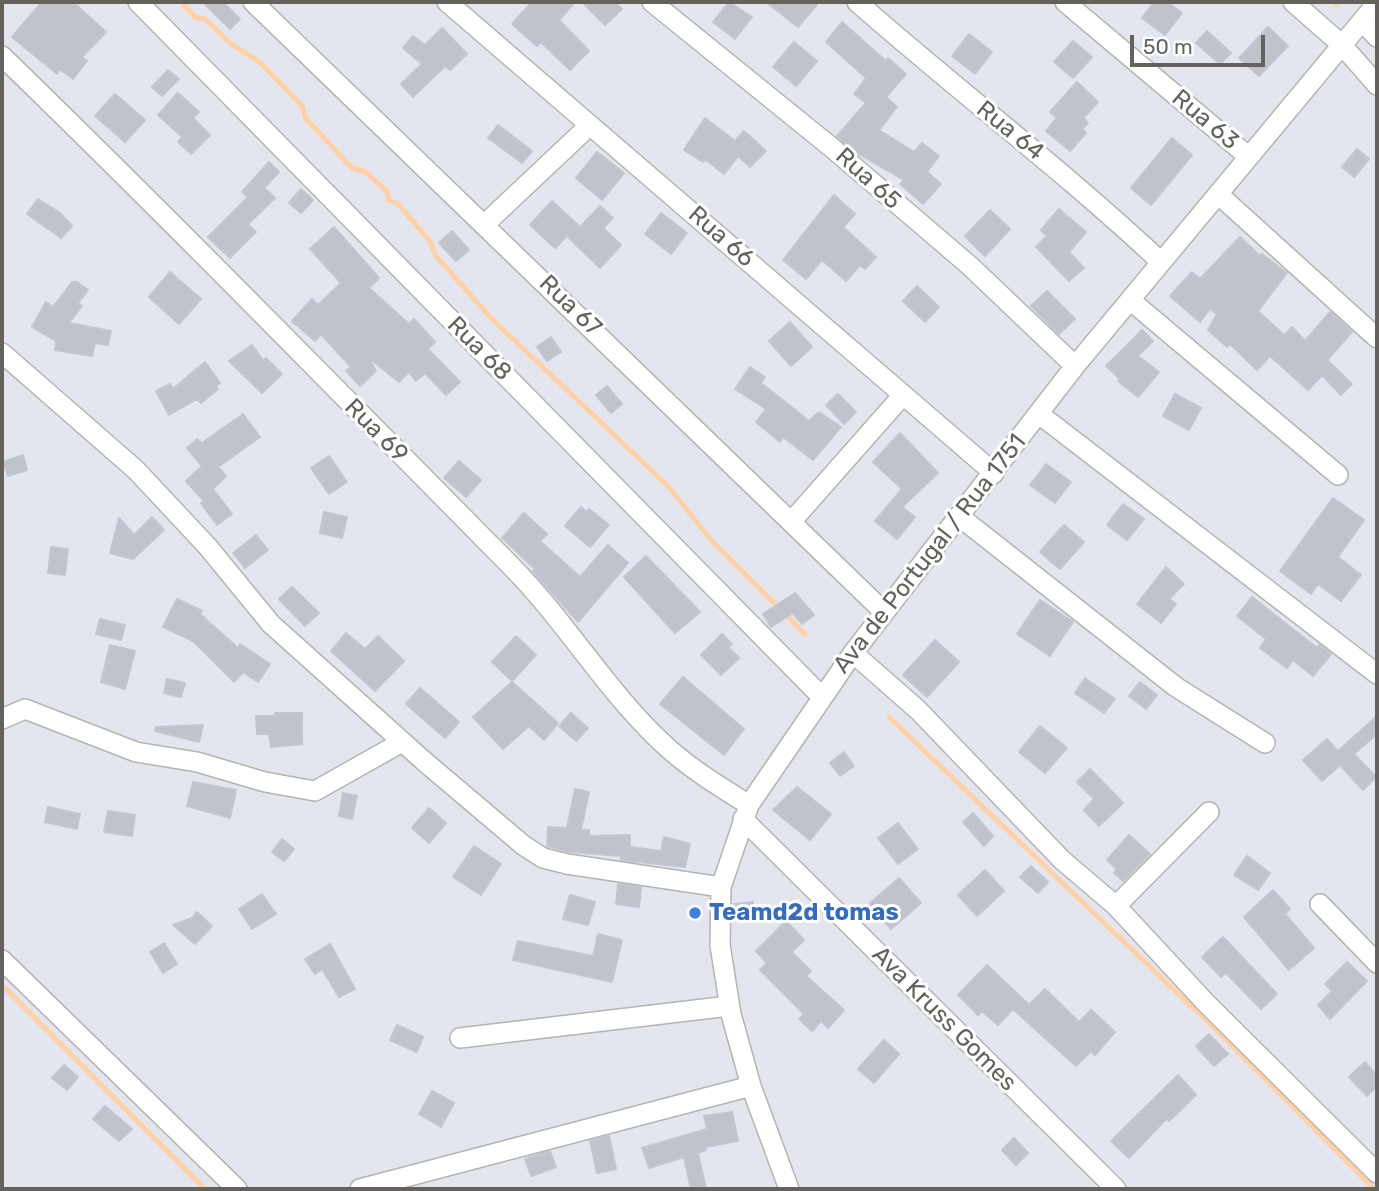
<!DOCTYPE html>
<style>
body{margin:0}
#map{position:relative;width:1379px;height:1191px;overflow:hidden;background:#e4e6ef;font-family:Rubik,sans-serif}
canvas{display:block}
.frame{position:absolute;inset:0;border:4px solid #65615c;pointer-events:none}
.scale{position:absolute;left:1130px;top:35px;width:135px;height:32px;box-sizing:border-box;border:4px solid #65615c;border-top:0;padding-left:9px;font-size:21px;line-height:24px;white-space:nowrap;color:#65615c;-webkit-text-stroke:5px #fff;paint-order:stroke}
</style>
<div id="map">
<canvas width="1379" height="1191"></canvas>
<div class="frame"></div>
<div class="scale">50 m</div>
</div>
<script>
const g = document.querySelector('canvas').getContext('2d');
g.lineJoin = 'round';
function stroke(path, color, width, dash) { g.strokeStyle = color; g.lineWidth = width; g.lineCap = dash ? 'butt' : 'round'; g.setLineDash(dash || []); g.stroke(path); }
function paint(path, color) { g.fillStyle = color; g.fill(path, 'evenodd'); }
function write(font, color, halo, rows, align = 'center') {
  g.font = font + ' Rubik,sans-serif'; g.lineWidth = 6; g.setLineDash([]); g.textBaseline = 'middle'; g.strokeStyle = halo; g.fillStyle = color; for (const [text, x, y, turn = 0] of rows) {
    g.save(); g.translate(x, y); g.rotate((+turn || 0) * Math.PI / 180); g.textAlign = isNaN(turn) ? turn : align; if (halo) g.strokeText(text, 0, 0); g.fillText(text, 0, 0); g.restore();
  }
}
stroke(new Path2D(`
 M181,2L195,17L205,19L231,44L261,63L302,106L306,119L352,168L364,171L388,192V200L398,204L430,241L436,256L491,318L668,486L711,540L805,634
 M1334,2L1337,5
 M889,717L1214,1028L1374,1189
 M2,985L205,1189`), '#ffd1a4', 5);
const building = new Path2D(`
 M42,2H73L106,32L82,57L87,61L73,79L60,69L57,74L12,37Z
 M203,2H223L240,19L230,29Z
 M532,2H575L559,20L589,51L570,70L541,42L537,46L512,24Z
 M582,2H615L622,9L605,25Z
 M729,2L752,17L735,39L713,22Z
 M766,2H819L798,27Z
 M1154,2H1167L1182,13L1165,35L1142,18Z
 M842,22L886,61L888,58L906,74L886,97L897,107L879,130L914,152L922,143L939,156L927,172L941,184L923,204L900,184L904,180L855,152L837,136L866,103L854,94L866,78L826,42Z
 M1268,27L1288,46L1259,76L1239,58Z
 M442,28L467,54L450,70L445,66L413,97L401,84L422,64L403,48L413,36L425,45Z
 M1207,31L1231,53L1220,64L1196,43Z
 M969,34L992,52L975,74L952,56Z
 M1073,41L1092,57L1073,78L1054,62Z
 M794,42L817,61L796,86L773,67Z
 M168,70L179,79L162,96L152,87Z
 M1077,82L1098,102L1083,118L1088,123L1082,129L1086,133L1070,151L1046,131L1057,118L1050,112Z
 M178,93L199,112L193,118L210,135L191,154L178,142L182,137L158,115Z
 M115,94L145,120L125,142L95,116Z
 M705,118L735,141L744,131L766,151L750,167L738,156L724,174L705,159L703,162L684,150Z
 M498,125L532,151L522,163L488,138Z
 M1172,138L1192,155L1151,205L1131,188Z
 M1357,149L1369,159L1354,177L1342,167Z
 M597,152L624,173L602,200L576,178Z
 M269,162L279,172L264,188L275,198L248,224L256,232L230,258L208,237L248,197L242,192Z
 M301,189L313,200L301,213L289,203Z
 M834,195L855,214L843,227L876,257L865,269L860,265L846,281L822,260L806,279L783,260Z
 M38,199L60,213L72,226L61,238L27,214Z
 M552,201L580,227L600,206L613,218L603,228L621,245L600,268L567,236L555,248L530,225Z
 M1059,209L1086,232L1069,252L1084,268L1069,281L1036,247L1047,236L1041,230Z
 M990,210L1010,229L985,256L965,236Z
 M661,213L687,233L671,254L645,234Z
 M334,227L379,278L369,288L409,324L414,319L435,342L428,349L460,382L446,395L425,373L416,381L409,372L399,382L369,358L376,371L360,386L346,371L351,367L321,334L315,341L292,321L312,299L318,305L341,283L310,249Z
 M452,231L469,250L456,261L439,243Z
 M1240,237L1260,256L1262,254L1287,273L1258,311L1284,335L1292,327L1305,341L1330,312L1352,332L1327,360L1352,384L1341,395L1322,375L1308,390L1270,356L1257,370L1230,344L1227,347L1208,330L1217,314L1210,309L1200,322L1170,296L1192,272L1200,279Z
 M170,272L201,299L179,324L149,297Z
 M72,282H77L88,290L78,303L82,306L69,323L111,331L108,345L95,343L92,356L55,350L56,341L32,327L46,302L53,307Z
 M917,286L939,307L925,322L903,301Z
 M1047,291L1075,319L1059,334L1031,306Z
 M790,322L812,347L791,366L769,341Z
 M1142,330L1153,341L1138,356L1159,372L1138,397L1118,381L1120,379L1106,366Z
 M551,337L561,352L547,361L537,347Z
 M252,345L263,360L266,358L282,374L262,393L229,361Z
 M205,362L220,383L216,386L218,389L201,403L197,399L169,415L156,391L170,384L173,389Z
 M750,367L765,377L761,383L809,421L819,412L841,427L813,460L783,437L780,442L756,422L766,409L735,389Z
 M607,386L622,404L611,413L596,395Z
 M838,394L856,412L844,424L826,405Z
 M1175,394L1201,408L1189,430L1163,416Z
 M243,414L260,437L218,467L226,476L213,489L232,514L217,525L201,503L204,501L186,481L202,466L187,448L197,439L202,443Z
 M900,433L938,473L902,507L915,517L897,539L875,521L902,489L873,462Z
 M23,455L27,470L8,476L3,462Z
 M329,456L347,482L329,494L311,468Z
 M459,461L481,480L466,497L444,478Z
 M1046,464L1071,482L1055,503L1030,485Z
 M1333,498L1364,520L1338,557L1361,575L1341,601L1318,584L1311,594L1280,571Z
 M1123,504L1144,519L1127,540L1107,525Z
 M581,507L586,512L589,509L609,525L590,547L565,526Z
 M324,512L347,517L342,538L320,533Z
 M524,513L547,534L540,541L580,577L608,545L628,563L578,622L533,571L535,569L502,538Z
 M152,517L164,530L133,559L110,553L119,518L134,535Z
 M1064,525L1084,542L1060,569L1040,552Z
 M256,535L268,550L245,568L233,553Z
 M51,547L68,549L65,575L48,573Z
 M646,556L700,612L675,633L624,577Z
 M1166,567L1184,584L1169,599L1176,604L1161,623L1137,604Z
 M292,587L319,613L305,626L279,599Z
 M795,593L814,615L802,624L793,613L771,627L763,614Z
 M1252,597L1317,648L1319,645L1331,654L1313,676L1293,660L1287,668L1260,648L1266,639L1237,616Z
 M177,599L202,611L200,614L238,648L240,644L270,664L258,682L243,672L234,682L193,641L163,627Z
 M1040,600L1073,622L1050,656L1017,634Z
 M100,619L125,625L121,640L96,634Z
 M346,633L365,649L378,636L404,661L375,691L331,651Z
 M722,634L732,644L728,647L739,658L721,675L701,655Z
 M516,636L536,655L512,681L492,662Z
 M935,640L959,662L927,697L903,675Z
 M110,645L135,651L125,689L101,682Z
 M683,677L744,729L724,755L660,704Z
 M1085,678L1115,699L1104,713L1075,693Z
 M167,679L185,683L181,697L164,693Z
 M512,682L558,723L544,740L529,726L503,749L473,717Z
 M1140,682L1157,695L1146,709L1129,696Z
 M420,688L459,722L445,738L406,704Z
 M275,713H302V744L271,747L269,734H257L256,716H275Z
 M571,713L588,728L576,741L559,726Z
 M1377,716V734L1354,754L1376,777L1363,790L1340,765L1322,781L1303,760L1327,739L1338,751Z
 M203,725L199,742L155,731L156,727Z
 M1040,726L1067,748L1045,773L1019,752Z
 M844,752L854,766L840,776L830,763Z
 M1090,769L1123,803L1099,826L1084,810L1094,799L1077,782Z
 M193,782L236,790L230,818L187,806Z
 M797,787L831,814L810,840L773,810Z
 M575,789L589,792L581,830H589V836L630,835V847L661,851L664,837L690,844L685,867L621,860V856L569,852L547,846L548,827L567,828Z
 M343,793L357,796L352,819L339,816Z
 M48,807L80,814L77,829L45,822Z
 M429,808L446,823L429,843L412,828Z
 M108,811L135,815L132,836L104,832Z
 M973,813L993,836L984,846L963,822Z
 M898,823L918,849L898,864L878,838Z
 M1129,835L1150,854L1123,881L1114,873L1117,869L1107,860Z
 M282,839L294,849L284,861L272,852Z
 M474,846L501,864L481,895L453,877Z
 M1247,856L1270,873L1258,890L1234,875Z
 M1031,866L1048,882L1038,893L1020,877Z
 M985,870L1004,891L977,916L958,895Z
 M899,878L921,903L891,929L869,904Z
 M618,884L641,887L639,907L616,904Z
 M1273,890L1290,909L1285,914L1314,948L1289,970L1244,917Z
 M262,894L276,914L252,929L239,909Z
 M570,895L595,902L588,925L563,919Z
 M753,902L755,917L735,919L734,904Z
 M197,912L212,926L195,944L173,925L192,918Z
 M786,921L804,940L792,952L811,971L806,976L844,1010L828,1028L821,1021L812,1031L799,1019L804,1014L760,970L767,963L756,951Z
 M598,934L622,940L612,982L513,960L518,941L593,956Z
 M1223,937L1277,994L1261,1009L1226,973L1221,977L1202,957Z
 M164,943L177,964L163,973L150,952Z
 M330,944L355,989L339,997L322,969L315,974L305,959Z
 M1347,962L1367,981L1330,1019L1318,1005L1332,991L1325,984Z
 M987,965L1029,1005L1045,989L1079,1022L1091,1010L1115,1032L1095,1055L1091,1051L1076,1066L1013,1009L998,1025L982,1011L978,1015L958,995Z
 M397,1025L423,1037L417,1052L390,1040Z
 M1209,1034L1228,1054L1214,1066L1196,1046Z
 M884,1040L899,1054L874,1083L858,1069Z
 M1365,1062L1377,1076V1086L1367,1096L1349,1077Z
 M64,1065L78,1077L67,1090L52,1078Z
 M1178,1075L1196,1095L1169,1121L1167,1118L1129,1158L1111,1141Z
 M432,1091L454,1103L441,1127L419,1114Z
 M105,1106L132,1129L119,1141L93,1119Z
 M732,1112L738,1141L705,1147L706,1150L698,1153L706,1189H691L684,1157L649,1168L642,1148L707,1129L704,1116Z
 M609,1136L616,1169L597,1173L590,1141Z
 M1014,1138L1028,1153L1016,1165L1002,1150Z
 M550,1151L556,1167L531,1176L525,1159Z`);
paint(building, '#c0c3ca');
stroke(building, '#c2c6d4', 2);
const minor = new Path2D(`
 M138,2L821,696
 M253,2L884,612
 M447,2L994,473
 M652,2L831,147L970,266L1075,366
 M857,2C957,90 1064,171 1161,262
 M1065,2L1249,157
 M1293,2L1341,44L1377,85
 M1362,21L1377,37
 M2,56C174,223 341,394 510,565C567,622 609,696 670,750C694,771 722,788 749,805
 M1218,194L1377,338
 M485,224L590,125
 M1130,300L1338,475
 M2,353L136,470L208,547L271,624L425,762L523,845L543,858L567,864L721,887
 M1039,414L1377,674
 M960,517L1176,687L1265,743
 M791,522L903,395
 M853,653L918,710L1062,860L1116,906L1206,1003L1377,1173
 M2,719L25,709L136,752L197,762L265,782L315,791L402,742
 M743,819L1116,1189
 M1320,904L1377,963
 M1116,906L1209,812
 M2,960L237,1189
 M460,1038L729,1006
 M360,1189L751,1086
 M789,1189L751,1086L731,1014L720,945L721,887L749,805L853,653L1075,366L1377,3`);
stroke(minor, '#b7b4af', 22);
stroke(minor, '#fff', 19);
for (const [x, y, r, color] of [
 [695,913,7,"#3f7fe0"]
]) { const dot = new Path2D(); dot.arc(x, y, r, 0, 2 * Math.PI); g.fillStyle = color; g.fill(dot); stroke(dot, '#fff', 2.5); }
write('24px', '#65615c', '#fff', [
 ["Rua 63",1205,120,40],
 ["Rua 64",1010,131,39],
 ["Rua 65",868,179,42],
 ["Rua 66",721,237,41],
 ["Rua 67",570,306,44],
 ["Rua 68",479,349,45],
 ["Rua 69",376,431,45],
 ["Ava de Portugal / Rua 1751",930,554,-52],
 ["Ava Kruss Gomes",944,1019,45]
]);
write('bold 24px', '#366cbe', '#fff', [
 ["Teamd2d tomas",709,913]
], 'left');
</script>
